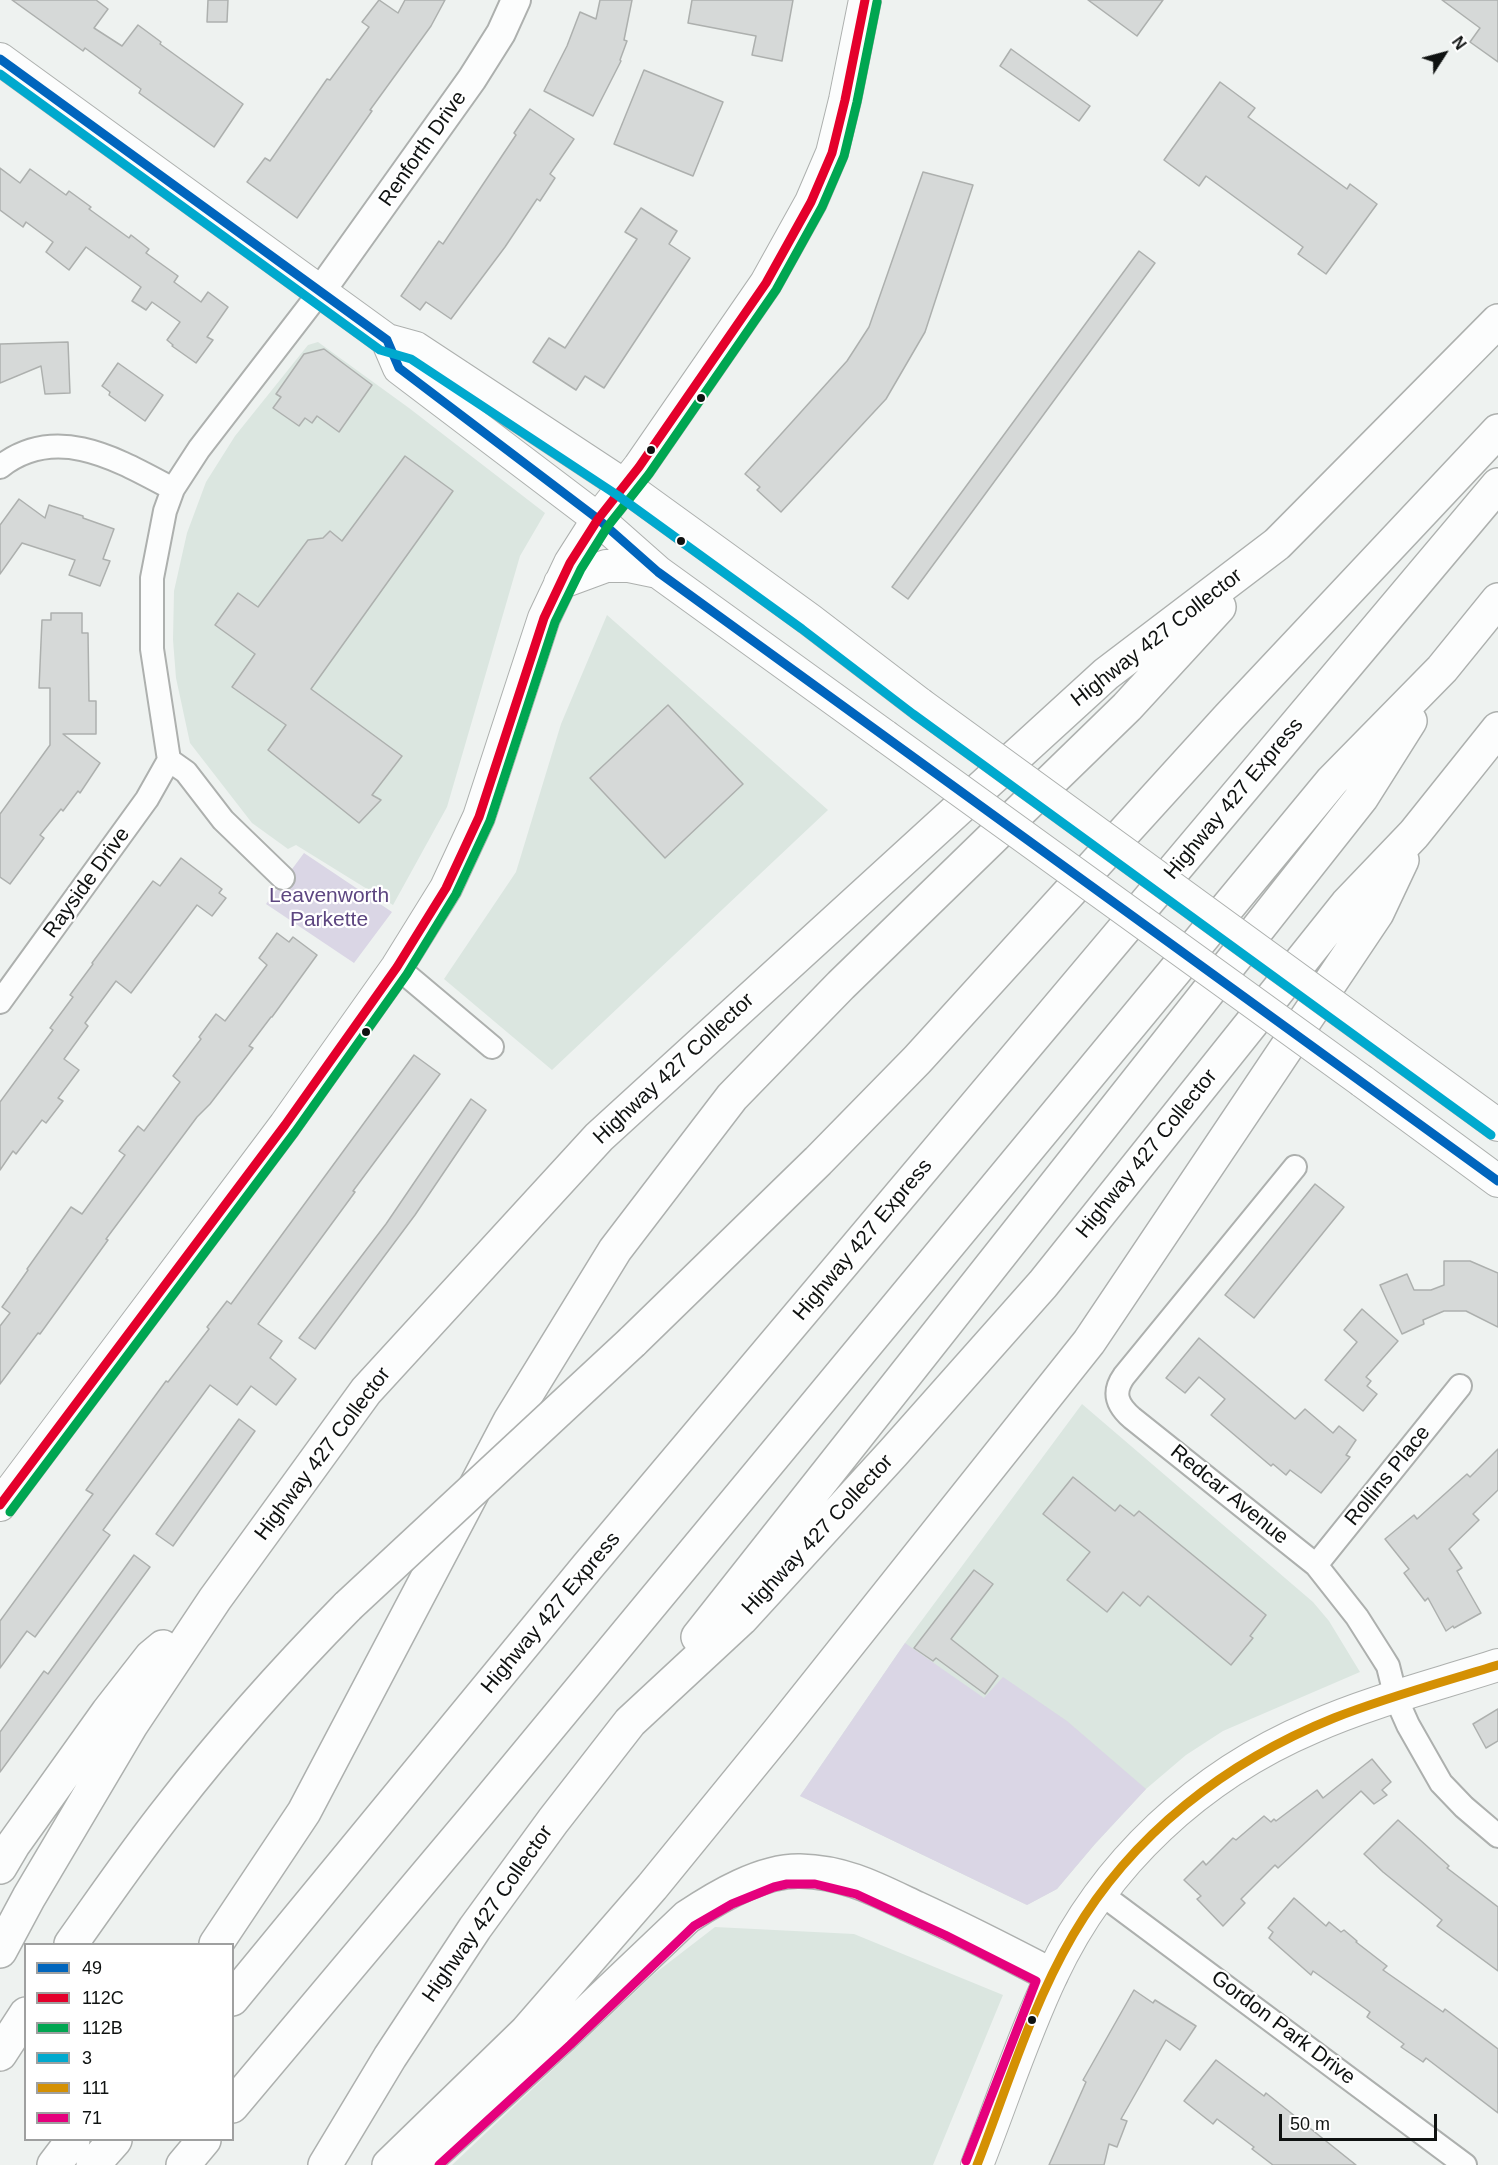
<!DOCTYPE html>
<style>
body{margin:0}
#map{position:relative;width:1498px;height:2165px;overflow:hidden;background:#eef2f0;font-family:Helvetica,sans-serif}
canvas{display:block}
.legend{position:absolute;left:24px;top:1943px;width:210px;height:198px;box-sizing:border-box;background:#fff;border:2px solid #9fa0a0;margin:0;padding:8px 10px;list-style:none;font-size:18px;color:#0f1211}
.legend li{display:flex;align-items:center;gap:12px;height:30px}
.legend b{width:30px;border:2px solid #9fa0a0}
.north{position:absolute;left:1414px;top:24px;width:60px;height:60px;-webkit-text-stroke:4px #fff;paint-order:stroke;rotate:54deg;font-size:16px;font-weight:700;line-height:24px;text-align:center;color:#0f1211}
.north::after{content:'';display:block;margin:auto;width:21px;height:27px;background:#0f1211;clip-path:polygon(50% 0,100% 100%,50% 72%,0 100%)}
.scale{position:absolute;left:1279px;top:2114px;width:158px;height:27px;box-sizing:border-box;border:3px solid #0f1211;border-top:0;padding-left:8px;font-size:18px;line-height:21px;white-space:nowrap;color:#0f1211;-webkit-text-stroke:4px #fff;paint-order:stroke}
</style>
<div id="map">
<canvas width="1498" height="2165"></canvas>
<ul class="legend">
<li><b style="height:8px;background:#0065bd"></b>49</li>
<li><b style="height:8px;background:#e4002b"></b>112C</li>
<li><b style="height:8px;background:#00a651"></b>112B</li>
<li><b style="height:8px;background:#00a9ce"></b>3</li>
<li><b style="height:8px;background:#d49003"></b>111</li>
<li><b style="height:8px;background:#e5007d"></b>71</li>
</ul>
<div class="north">N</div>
<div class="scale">50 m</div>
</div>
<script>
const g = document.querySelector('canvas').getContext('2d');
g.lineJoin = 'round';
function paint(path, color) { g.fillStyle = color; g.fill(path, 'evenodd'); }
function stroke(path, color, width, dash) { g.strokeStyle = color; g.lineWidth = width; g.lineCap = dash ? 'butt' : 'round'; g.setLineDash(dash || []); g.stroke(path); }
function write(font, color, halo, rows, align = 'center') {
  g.font = font + ' Helvetica,sans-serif'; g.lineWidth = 4.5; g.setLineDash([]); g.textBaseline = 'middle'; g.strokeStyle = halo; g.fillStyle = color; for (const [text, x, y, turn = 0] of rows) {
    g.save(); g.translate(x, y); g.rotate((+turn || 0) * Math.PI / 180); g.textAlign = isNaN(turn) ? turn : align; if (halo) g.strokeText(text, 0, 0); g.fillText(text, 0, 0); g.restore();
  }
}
paint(new Path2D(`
 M318,342L409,408L545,513L520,556L447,807L393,905L296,845L288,849L252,823L190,743L176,678L173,640L174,591L187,533L206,482L235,436L308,345Z
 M607,615L828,810L552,1070L444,979L516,872L561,724Z
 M1082,1404L1313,1602L1329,1621L1360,1672L1223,1731L1186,1755L1146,1789L1095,1844L1057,1889L1027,1905L800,1796L905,1643Z
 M715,1927L854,1934L1003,1995L933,2165H452L654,1974Z`), '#dbe6e0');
paint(new Path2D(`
 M304,853L392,912L354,963L266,904Z
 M905,1643L984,1698L1003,1677L1067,1721L1146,1789L1095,1844L1057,1889L1027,1905L800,1796Z`), '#dad6e5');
const building = new Path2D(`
 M12,0H96L108,9L94,28L122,46L138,25L161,42L160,44L243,104L214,147L139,93L141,89L85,48L83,51Z
 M208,0H228L227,22H207Z
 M379,0L398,13L405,0H445L431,26L370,110L372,111L297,218L247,182L265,158L270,161L327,79L330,80L369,27L362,22Z
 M600,0H632L624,40L627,41L620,60L621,61L593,116L544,91L567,46L580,12L596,19Z
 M692,0H793L782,61L752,55L756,36L688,23Z
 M1088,0H1163L1137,36Z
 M1442,0H1498V62L1470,42L1480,28Z
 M1011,49L1090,106L1079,121L1000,66Z
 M644,70L723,102L693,176L614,144Z
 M1220,82L1255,108L1248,117L1347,189L1350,184L1377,204L1326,274L1298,254L1303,247L1206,176L1199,186L1164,160Z
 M530,109L574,139L550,174L555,178L540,201L537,199L505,247L451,319L426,302L420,310L401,296L439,241L443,244L516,135L514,133Z
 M0,168L20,183L30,169L66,195L69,191L91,207L89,209L129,238L131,235L149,249L146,253L178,276L174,282L201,302L208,292L228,307L207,337L213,340L196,363L172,346L173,345L167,340L180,322L152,302L146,310L132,301L141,287L86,247L69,270L46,252L53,242L26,222L23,227L0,210Z
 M923,172L973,185L925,332L886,399L781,512L757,490L760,487L745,474L847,361L869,327Z
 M641,208L677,231L669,244L690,258L604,388L585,376L576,390L533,362L549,338L565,348L637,239L625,232Z
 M1139,251L1155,263L908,599L892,587Z
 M68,342L70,393L45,394L41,366L0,383V344Z
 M324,349L372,385L339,432L317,416L312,423L305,418L299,426L273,408L281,397L276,394L304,354Z
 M118,363L163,395L145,421L109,395L110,392L102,386Z
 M405,456L453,491L311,689L402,756L372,795L381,800L359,823L268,750L286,725L232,687L255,654L215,625L238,593L258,607L308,540L323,538L330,531L342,541Z
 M19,499L45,518L49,505L83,516V518L114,529L103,559L110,561L100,586L69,575L75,560L22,543L0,574V525Z
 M51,613H82V633H88L89,701H96V734H63L100,763L80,793L78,791L63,811L61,809L40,835L44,838L10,884L0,877V814L50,745V688H39L42,620H51Z
 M668,705L743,784L665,858L590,778Z
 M181,858L222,889L219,893L226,898L212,916L197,905L131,993L116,981L85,1023L88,1026L64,1059L79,1070L58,1098L63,1101L46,1123L42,1120L16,1154L13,1151L0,1170V1102L53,1030L50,1028L73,997L70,995L93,964L92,963L153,881L160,886Z
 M277,933L289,942L293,937L317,955L272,1017H271L249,1046L253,1048L210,1104L197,1117L106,1239L108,1240L40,1334L38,1333L0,1384V1326L10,1313L2,1307L28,1270L27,1269L71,1207L82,1214L125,1155L119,1151L138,1126L144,1131L180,1082L173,1076L201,1039L199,1037L216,1014L225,1021L267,965L259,958Z
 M414,1055L440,1074L353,1191L355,1192L258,1324L282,1341L270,1358L296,1379L276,1405L251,1386L237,1405L210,1385L103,1530L110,1535L35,1637L27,1631L0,1668V1621L93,1494L86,1490L166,1381L168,1382L209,1329L207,1327L227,1301L231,1304Z
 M471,1099L486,1110L415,1215L315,1349L299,1338L386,1224Z
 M1315,1184L1344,1207L1254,1318L1225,1295Z
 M1444,1261H1470L1498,1273V1327L1466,1311H1444L1423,1320L1424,1324L1402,1334L1380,1285L1407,1274L1414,1290H1431L1444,1285Z
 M1362,1309L1398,1341L1366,1377L1371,1381L1367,1386L1377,1394L1363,1411L1325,1380L1357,1342L1344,1330Z
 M1199,1338L1295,1419L1305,1409L1333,1433L1339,1426L1356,1440L1346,1455L1350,1457L1321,1493L1290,1470L1286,1475L1273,1464L1271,1466L1211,1415L1225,1399L1199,1377L1185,1393L1166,1378Z
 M239,1419L255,1431L173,1546L156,1534Z
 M1498,1449V1490L1473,1514L1479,1520L1449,1549L1462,1568L1457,1571L1481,1613L1454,1628L1453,1626L1446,1631L1428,1598L1425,1601L1404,1573L1409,1569L1385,1539L1414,1515L1417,1519L1467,1474L1470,1477Z
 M1073,1477L1115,1511L1120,1505L1134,1516L1139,1511L1266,1615L1250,1636L1253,1638L1231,1665L1148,1596L1140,1606L1123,1592L1107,1612L1067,1580L1090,1552L1043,1514Z
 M134,1555L150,1567L0,1772V1732L44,1671L48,1674Z
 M974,1570L993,1584L951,1639L998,1676L985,1694L936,1658L933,1661L914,1648Z
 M1498,1709V1741L1486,1748L1473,1724Z
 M1372,1759L1391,1782L1382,1790L1387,1795L1374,1804L1361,1791L1278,1868L1275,1865L1241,1899L1245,1903L1223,1926L1197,1899L1201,1896L1184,1880L1203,1861L1206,1865L1233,1838L1236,1840L1264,1816L1271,1822L1274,1819L1276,1821L1317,1790L1323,1798Z
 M1398,1820L1449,1866L1447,1868L1498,1907V1971L1437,1926L1442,1920L1383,1872L1364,1854Z
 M1294,1898L1326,1926L1329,1922L1341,1932L1344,1930L1357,1941L1356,1942L1387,1966L1383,1970L1443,2012L1445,2009L1498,2049V2113L1426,2058L1423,2062L1401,2047L1404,2044L1367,2017L1370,2012L1313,1971L1311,1975L1269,1938L1273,1932L1268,1928Z
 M1134,1990L1153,2003L1155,2000L1196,2026L1180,2050L1166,2040L1121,2119L1127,2121L1117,2147L1109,2144L1104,2165H1049L1086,2082L1083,2080Z
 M1216,2060L1264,2096L1266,2093L1356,2165H1273L1252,2149L1254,2147L1217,2119L1213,2124L1184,2101Z`);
paint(building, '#d6d9d8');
stroke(building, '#adb0ae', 1.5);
const minor = new Path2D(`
 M0,467C57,422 120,461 173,489
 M283,878L223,820L186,772L169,760L152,649V578L165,511L173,489L199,449L320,292
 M397,967L492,1047
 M0,1002L147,799L169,760
 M1295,1167L1124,1376C1112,1393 1117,1405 1132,1418L1316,1565L1357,1617L1383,1658L1388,1666L1396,1698L1408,1725L1441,1783L1464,1807L1498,1836
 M1316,1565L1460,1386
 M1100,1893L1465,2165`);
const tertiary = new Path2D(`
 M320,292L472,79L501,33L516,0`);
const secondary = new Path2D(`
 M0,59L387,340L416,348L624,485L809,619L920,704
 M387,340L399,368L598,519L658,572L885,736
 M560,583L606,566H629L658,572
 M1388,1045L1498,1125
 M1362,1081L1498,1181
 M0,1505L285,1125L397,967L446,888L479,817L544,618L570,563L598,519L639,467L766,283L811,202L832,153L845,100L865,0
 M977,2165C1002,2102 1023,2036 1052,1975C1104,1863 1200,1775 1313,1727C1372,1701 1436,1685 1498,1665`);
const motorway = new Path2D(`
 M632,1342L818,1161L917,1060L1229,717L1498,431
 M698,1637L1362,797L1410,721
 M0,1867L13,1845L108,1712L151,1657L163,1647
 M71,1944C103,1899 135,1852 170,1808C225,1737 285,1670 348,1606
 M216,1944L304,1812L510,1421L615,1250L732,1097L841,985L1127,707L1219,607
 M0,1951L29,1897L131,1725L215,1599L366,1391L599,1137L1106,674L1277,544L1498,321
 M232,1999L588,1566L1498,485
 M0,2054L26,2014
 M232,2106L475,1817L1332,781L1442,669L1498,600
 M54,2165L73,2140
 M93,2165L115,2140
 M183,2165L204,2140
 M325,2165L390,2057L475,1928L553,1821L630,1722L741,1619L893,1453L1043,1284L1347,904L1414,834L1498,729
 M389,2165L526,2032L652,1887L780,1730L1089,1342L1377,913L1402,860
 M421,2165L562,2036L687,1917C717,1897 762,1870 800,1871C845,1872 876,1889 916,1908C962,1929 1007,1952 1051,1975`);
stroke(minor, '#adb0ae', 26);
stroke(tertiary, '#adb0ae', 32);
stroke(secondary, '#adb0ae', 34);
stroke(motorway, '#adb0ae', 36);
stroke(minor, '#fcfdfd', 22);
stroke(tertiary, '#fcfdfd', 28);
stroke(secondary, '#fcfdfd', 32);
stroke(motorway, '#fcfdfd', 33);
const secondaryBridge = new Path2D(`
 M920,704L1388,1045
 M885,736L1362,1081`);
const motorwayBridge = new Path2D(`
 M348,1606L632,1342`);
stroke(secondaryBridge, '#adb0ae', 34, []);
stroke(motorwayBridge, '#adb0ae', 36, []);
stroke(secondaryBridge, '#fcfdfd', 32);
stroke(motorwayBridge, '#fcfdfd', 33);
stroke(new Path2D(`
 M0,59L387,340L399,368L598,519L658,572L1498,1181`), '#0065bd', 9);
stroke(new Path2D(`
 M0,1505L285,1125L397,967L446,888L479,817L544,618L570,563L598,519L639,467L766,283L811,202L832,153L845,100L865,0`), '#e4002b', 9);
stroke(new Path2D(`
 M10,1512L295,1132L407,974L456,894L490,821L555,622L581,569L608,526L649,474L776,290L822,207L844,156L857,102L877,2`), '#00a651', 9);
stroke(new Path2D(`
 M0,74L380,350L411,359L617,495L802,629L913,714L1491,1135`), '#00a9ce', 9);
stroke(new Path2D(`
 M977,2165C1007,2088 1031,2007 1073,1935C1132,1834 1227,1761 1334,1718C1387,1697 1443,1682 1498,1665`), '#d49003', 9);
stroke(new Path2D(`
 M439,2165L570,2045L694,1926L732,1904L774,1887L787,1884H815L856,1894L945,1935L1036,1981L966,2161`), '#e5007d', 9);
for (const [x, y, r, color] of [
 [701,398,5,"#0f1211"],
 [651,450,5,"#0f1211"],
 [681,541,5,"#0f1211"],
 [366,1032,5,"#0f1211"],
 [1032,2020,5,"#0f1211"]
]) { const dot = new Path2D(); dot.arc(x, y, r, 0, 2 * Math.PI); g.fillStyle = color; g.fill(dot); stroke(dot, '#fff', 2); }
write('21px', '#0f1211', '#fff', [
 ["Renforth Drive",423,149,-55],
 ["Highway 427 Collector",1157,638,-38],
 ["Highway 427 Express",1234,799,-50],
 ["Rayside Drive",87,883,-54],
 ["Highway 427 Collector",674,1069,-43],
 ["Highway 427 Collector",1147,1154,-51],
 ["Highway 427 Express",863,1240,-50],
 ["Highway 427 Collector",323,1454,-53],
 ["Rollins Place",1388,1476,-51],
 ["Redcar Avenue",1229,1495,39],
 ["Highway 427 Collector",818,1535,-47],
 ["Highway 427 Express",551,1613,-50],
 ["Highway 427 Collector",488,1914,-55],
 ["Gordon Park Drive",1283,2028,37]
]);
write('21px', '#5d4680', '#fff', [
 ["Leavenworth",329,896],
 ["Parkette",329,920]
]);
</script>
